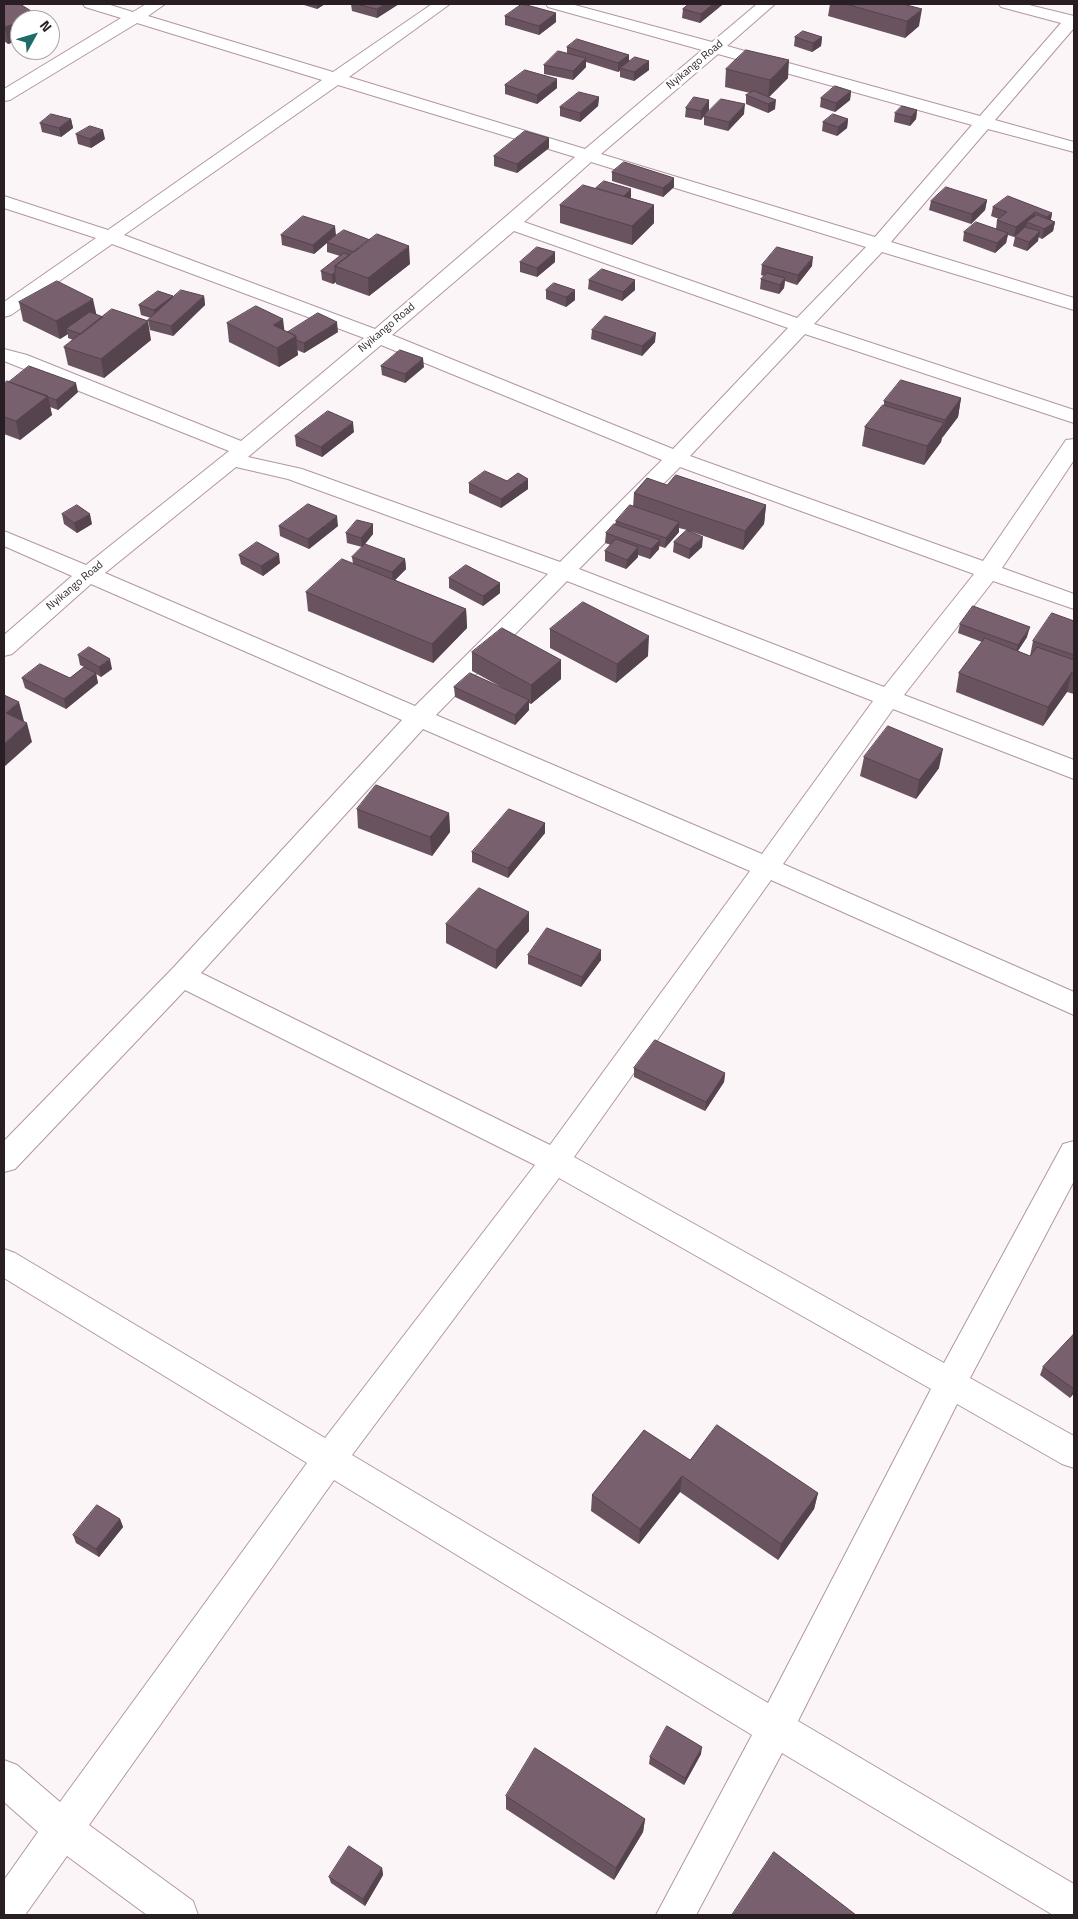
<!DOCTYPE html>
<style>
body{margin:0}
#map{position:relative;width:1078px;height:1919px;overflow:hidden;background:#fbf5f8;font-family:"Titillium Web",sans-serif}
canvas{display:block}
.frame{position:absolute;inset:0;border:5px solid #291e24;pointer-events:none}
.north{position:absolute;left:10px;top:10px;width:50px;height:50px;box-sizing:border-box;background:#fff;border:1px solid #a9a5a7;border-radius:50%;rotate:51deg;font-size:14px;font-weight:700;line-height:20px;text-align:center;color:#291e24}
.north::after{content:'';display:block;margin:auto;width:18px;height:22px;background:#206b67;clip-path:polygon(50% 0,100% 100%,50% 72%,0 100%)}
</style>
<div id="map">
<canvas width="1078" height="1919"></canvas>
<div class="frame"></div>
<div class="north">N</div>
</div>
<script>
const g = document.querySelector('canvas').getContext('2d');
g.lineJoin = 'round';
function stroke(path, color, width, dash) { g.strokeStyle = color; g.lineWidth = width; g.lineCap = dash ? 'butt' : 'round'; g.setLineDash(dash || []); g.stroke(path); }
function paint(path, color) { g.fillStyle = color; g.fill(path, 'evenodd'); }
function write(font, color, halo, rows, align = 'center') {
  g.font = font + ' "Titillium Web",sans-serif'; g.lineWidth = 5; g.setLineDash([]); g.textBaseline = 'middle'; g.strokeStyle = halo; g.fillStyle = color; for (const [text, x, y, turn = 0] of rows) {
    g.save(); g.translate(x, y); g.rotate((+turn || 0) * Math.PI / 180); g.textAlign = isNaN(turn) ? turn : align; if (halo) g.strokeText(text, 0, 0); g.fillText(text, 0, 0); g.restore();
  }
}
const street = new Path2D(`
 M83,4H107L133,12L146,4H165L148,16L333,72L432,4H450L349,77L585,149L702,50L548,7L546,4H571L712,42L757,4H775L727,46L980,116L1061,23L1001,7L999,4H1025L1074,16V28L995,120L1074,142V152L988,129L891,242L1074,298V310L882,252L814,324L1074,410V423L805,334L690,456L983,561L1066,440L1074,439V460L1002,568L1074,594V609L993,581L904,695L1074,760V779L893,709L783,864L1074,992V1015L771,880L574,1157L944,1363L1063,1144L1074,1141V1181L970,1378L1074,1436V1468L1062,1464L957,1404L798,1721L1074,1884V1915H1053L782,1753L696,1915H656L752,1735L334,1480L89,1825L193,1901L198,1915H147L67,1856L25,1915H4V1880L38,1832L4,1802V1760L17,1765L60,1802L307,1463L4,1278V1249L15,1253L325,1438L535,1165L185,990L15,1169L4,1172V1141L172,969L402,720L91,584L12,654L4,656V635L72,576L4,546V531L86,565L229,451L4,361V349L27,355L241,441L364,338L112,244L11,315L4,317V302L96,238L4,208V196L108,230L322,80L137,23L10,100L4,101V89L121,18L85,7ZM718,54L972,125L875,237L601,154ZM338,85L575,157L375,329L124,235ZM591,162L866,247L797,318L524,222ZM514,231L788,328L673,449L392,335ZM381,345L662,460L560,562L302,469L248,457ZM236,467L288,479L548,574L415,706L105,573ZM680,467L974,574L884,687L579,569ZM567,581L873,701L762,854L436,715ZM423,729L750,871L550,1145L201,973ZM559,1178L931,1389L768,1703L352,1455Z`);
stroke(street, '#b196a4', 2);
paint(street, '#fff');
paint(new Path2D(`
 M4,4L39,16L40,20H20V40L8,44L4,41Z
 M304,4H325L317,9L304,5Z
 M351,4H399L377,18L352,11Z
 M689,4H722V5L700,23L682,18L683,9Z
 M830,4H903L919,26L905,38L828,16Z
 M556,13V22L539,35L505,25V16Z
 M795,37H822L821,46L812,52L794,46Z
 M567,47L629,55V61H649V70L634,81L620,77V71L618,72L586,62V67L573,80L544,74V65L567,53Z
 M726,69L788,78L769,97L775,109L768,113L746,104V95L750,93L725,87Z
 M505,85L557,88L537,104L505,94Z
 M851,91L850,100L835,112L820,107L821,98Z
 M599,97L598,106L580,122L560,116V107Z
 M709,100V110L701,120L685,117L686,108Z
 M917,110L916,119L910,126L894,122L895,113Z
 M744,114L728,131L704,125V116Z
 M71,119L73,128L61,137L42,132L40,123Z
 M848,119L847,128L837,136L822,131L823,122Z
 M76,134L105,139L91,148L78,144Z
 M549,138V148L517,173L494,166V156Z
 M612,172L674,187L663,197L612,181Z
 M631,198L654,205V223L632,245L560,223V205Z
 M987,200L985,210L971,224L929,210L931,201Z
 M993,207L1052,213L1051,220L1055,222L1053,231L1042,239L1038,237V241L1027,251L1013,246L1015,237L1018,233L1014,237L1008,235L1006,243L995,253L963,241L964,232L996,229L997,220L999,219L991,216Z
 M281,235H336L332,239L410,264L369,296L336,284V282L333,284L322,280L321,271L340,256L327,252V243L314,254L282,245Z
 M520,262H555L537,277L520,272Z
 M762,265L812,266L797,285L785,281L784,288L779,294L760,289L761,279L764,276L761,275Z
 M589,280H635V290L622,301L588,289Z
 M546,290L575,300L566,307L546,299Z
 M173,296V297L204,296L205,305L173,336L150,330L148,320L151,318L141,315L139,305Z
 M19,302L96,314L151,340L104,378L68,365L64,347L73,340L68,338V334L60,339L23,321Z
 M227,323L285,331L288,332H338L304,353L297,350L298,355L279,367L229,342Z
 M592,330L655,342L642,356L591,339Z
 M381,366L424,367L405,383L382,375Z
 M4,384L78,392L58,410L50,407L52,415L20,440L4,434Z
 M961,398L958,417L942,438L941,442L924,465L862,446L865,427L884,405V401Z
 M354,432L322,457L296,446L295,436Z
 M507,481L528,489L501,508L469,493V483Z
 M667,485L766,505L764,524L743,550L690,531L702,547L689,559L673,552L674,542L687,530L679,528V532L665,548L659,546V549L650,559L638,555V557L626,569L605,561V551L611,545L605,543L606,533L615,524L616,521L633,507L634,493Z
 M62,514L92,524L77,533L64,524Z
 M373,524V534L364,545L405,559L406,569L395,580L466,609L467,628L433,663L308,611L306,592L353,564L352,557L362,547L347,543L346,533Z
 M279,526H338L309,549L280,536Z
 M239,555L280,563L263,576L241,564Z
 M449,578L500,583V593L483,606L449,588Z
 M1074,621V694L1067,692L1043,726L956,692L959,673L982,642L958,633L960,624L1027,637L1018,651L1030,656L1033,641Z
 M550,629L648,656L616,683L550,648Z
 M472,652L561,660V679L531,704L529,703V710L515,725L455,697L454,687L503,688L472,671Z
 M78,655L112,669L101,677L96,674L98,683L66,709L25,688L22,678H70L84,667L80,665Z
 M864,757L939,768L916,799L860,776Z
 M357,809L449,813L450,832L432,856L358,828Z
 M545,823V833L508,878L472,862V852Z
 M446,924L529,931L496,969L446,943Z
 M528,955L601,960L581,987L528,964Z
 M634,1068L725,1073L724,1082L705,1111L634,1077Z
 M1074,1334V1393L1070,1398L1040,1375L1043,1367Z
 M690,1460L818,1493L814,1509L778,1560L680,1492L639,1544L591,1511L592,1495Z
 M120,1519L123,1527L99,1557L76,1543L73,1535Z
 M701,1754L684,1785L649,1764L650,1757Z
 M506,1796L645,1819L643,1832L614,1880L506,1809Z
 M382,1868L383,1875L365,1906L331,1883L329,1877Z`), '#68535f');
paint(new Path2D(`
 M317,4H325L317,9Z
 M385,4H399L377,18V9Z
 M713,4H722V5L700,23L701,14Z
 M922,9L919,26L905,38L907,21Z
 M556,13V22L539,35V26Z
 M39,16L40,20H26Z
 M20,22V40L8,44L5,27Z
 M822,37L821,46L812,52L813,43Z
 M629,55V64L620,68V70L618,72V63Z
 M586,58V67L573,80V71Z
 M789,60L788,78L768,98L770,80Z
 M649,61V70L634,81V72Z
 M557,79V88L537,104V95Z
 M851,91L850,100L835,112L836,103Z
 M599,97L598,106L580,122V113Z
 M709,100V110L701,120V111Z
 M776,100L775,109L768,113V104Z
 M745,104L744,114L728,131L729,122Z
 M917,110L916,119L910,126L911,117Z
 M71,119L73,128L61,137L59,128Z
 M848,119L847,128L837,136L838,127Z
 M103,130L105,139L91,148L90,139Z
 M549,138V148L517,173V164Z
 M674,178V187L663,197V188Z
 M631,189V198H622Z
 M987,200L985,210L971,224L972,214Z
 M654,205V223L632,245V226Z
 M1035,212L1034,222H1027L1026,227L1014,237L1016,227Z
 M1052,213L1050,223L1045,226L1047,217Z
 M1055,222L1053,231L1042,239L1044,229Z
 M335,226L336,235L314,254L313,245Z
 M1040,231L1038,241L1027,251L1029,242Z
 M1008,233L1006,243L995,253L997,243Z
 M409,246L410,264L369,296L368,278Z
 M555,252V262L537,277V268Z
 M813,257L812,266L797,285L798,275Z
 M335,272L336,282L333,284L332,275Z
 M785,278L784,288L779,294L780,285Z
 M635,280V290L622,301L623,292Z
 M575,290V300L566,307V297Z
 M173,296L174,305L156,320L154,310Z
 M204,296L205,305L173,336L171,326Z
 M93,299L97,317L66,329L68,334L60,339L56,321Z
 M283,319L285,335L273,325Z
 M148,321L151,340L104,378L101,359Z
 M337,322L338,332L304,353V343Z
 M656,333L655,342L642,356V346Z
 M296,336L298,355L279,367L277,348Z
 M423,358L424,367L405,383V374Z
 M76,383L78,392L58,410L56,400Z
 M48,396L52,415L20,440L16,421Z
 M961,398L958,417L942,438L945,420Z
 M353,422L354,432L322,457L321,447Z
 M944,423L941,442L924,465L927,446Z
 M528,479V489L501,508V499Z
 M766,505L764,524L743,550L745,531Z
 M90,514L92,524L77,533L74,523Z
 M337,516L338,526L309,549L308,539Z
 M679,522V532L665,548L666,538Z
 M373,524V534L362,548L361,538Z
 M703,537L702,547L689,559L690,549Z
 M660,540L659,549L650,559L651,549Z
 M638,547V557L626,569L627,560Z
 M279,554L280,563L263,576L261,566Z
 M405,559L406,569L393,582L392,572Z
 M500,583V593L483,606V596Z
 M466,609L467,628L433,663L432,644Z
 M1030,627L1027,637L1015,655L1018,645Z
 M649,636L648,656L616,683L617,664Z
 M110,659L112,669L101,677L99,667Z
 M561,660V679L531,704V685Z
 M1072,672L1067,692L1043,726L1048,707Z
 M96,673L98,683L66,709L64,699Z
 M529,700V710L515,725V715Z
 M19,702L24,721L11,732L6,713Z
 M27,723L32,742L4,767V744Z
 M943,749L939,768L916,799L919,780Z
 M449,813L450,832L432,856L430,837Z
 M545,823V833L508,878V868Z
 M529,912V931L496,969V950Z
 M601,950V960L581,987L582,977Z
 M725,1073L724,1082L705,1111L706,1102Z
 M1074,1388V1393L1070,1398Z
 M682,1476L680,1492L639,1544L640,1529Z
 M818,1493L814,1509L778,1560L781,1544Z
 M120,1519L123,1527L99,1557L96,1549Z
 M702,1747L701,1754L684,1785L685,1778Z
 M645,1819L643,1832L614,1880L616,1868Z
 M382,1868L383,1875L365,1906L363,1899Z`), '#55434d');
const building = new Path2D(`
 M4,4H20L39,16L26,20H20V22L5,27L4,26Z
 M357,4H385L377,9Z
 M522,4H523L556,13L539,26L505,16Z
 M689,4H713L701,14L683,9Z
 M846,4H903L922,9L907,21Z
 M803,31L822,37L813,43L795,37Z
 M577,39L629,55L618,63L567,47Z
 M746,50L789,60L770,80L726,69Z
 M558,51L586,58L573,71L544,65Z
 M635,57L649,61L634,72L620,68Z
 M525,70L557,79L537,95L505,85Z
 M835,86L851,91L836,103L821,98Z
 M754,91L776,100L768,104L746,95Z
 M579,92L599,97L580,113L560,107Z
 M694,97L709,100L701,111L686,108Z
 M721,99L745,104L729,122L704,116Z
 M902,106L917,110L911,117L895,113Z
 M51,114L71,119L59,128L40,123Z
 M833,114L848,119L838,127L823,122Z
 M90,126L103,130L90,139L76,134Z
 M525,131L549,138L517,164L494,156Z
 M624,162L674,178L663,188L612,172Z
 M604,181L631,189L624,196L596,188Z
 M583,185L654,205L632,226L560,205Z
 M946,187L987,200L972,214L931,201Z
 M1008,196L1052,213L1047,217L1035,212L1016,227L997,220L1007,212L993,207Z
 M1037,215L1055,222L1044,229L1027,222Z
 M303,216L335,226L313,245L281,235Z
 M976,222L1008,233L997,243L964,232Z
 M1025,227L1040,231L1029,242L1015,237Z
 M344,230L370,240L354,252L327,242Z
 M377,234L409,246L368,278L335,266Z
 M537,247L555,252L537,268L520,262Z
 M777,247L813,257L798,275L762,265Z
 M344,253L350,255L335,266V272L332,275L321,271Z
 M602,269L635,280L623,292L589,280Z
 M767,273L785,278L780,285L761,279Z
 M57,281L93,299L56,321L19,302Z
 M554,283L575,290L566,297L546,290Z
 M181,290L204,296L171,326L148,320Z
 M158,291L173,296L154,310L139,305Z
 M256,306L283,319L273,325L296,336L277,348L227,323Z
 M112,309L148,321L101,359L64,347Z
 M90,312L103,317L81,334L66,329Z
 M318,313L337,322L304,343L296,340V336L288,332Z
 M605,316L656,333L642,346L592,330Z
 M400,350L423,358L405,374L381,366Z
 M29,366L76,383L56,400L9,382Z
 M901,380L961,398L945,420L884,401Z
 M7,381L48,396L16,421L4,417V384Z
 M883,405L944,423L927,446L865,427Z
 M328,411L353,422L321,447L295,436Z
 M485,471L507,481L518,473L528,479L501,499L469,483Z
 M676,475L766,505L745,531L634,493L647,478L667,485Z
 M308,504L337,516L308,539L279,526Z
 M77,505L90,514L74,523L62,514Z
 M630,505L679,522L666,538L616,521Z
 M357,520L373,524L361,538L346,533Z
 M614,524L660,540L651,549L606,533Z
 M687,530L703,537L690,549L674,542Z
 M616,539L638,547L627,560L605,551Z
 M257,542L279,554L261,566L239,555Z
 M365,544L405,559L392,572L352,557Z
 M342,559L466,609L432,644L306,592Z
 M466,565L500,583L483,596L449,578Z
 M583,602L649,636L617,664L550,629Z
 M973,606L1030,627L1018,645L960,624Z
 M1052,613L1074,621V655L1033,641Z
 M502,628L561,660L531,685L472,652Z
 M985,638L1030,656L1037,647L1074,660V673L1072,672L1048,707L959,673Z
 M89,647L110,659L99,667L78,655Z
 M40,664L70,678L84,667L96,673L64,699L22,678Z
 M470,673L529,700L515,715L454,687Z
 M4,695L19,702L6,713L27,723L4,744Z
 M888,726L943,749L919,780L864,757Z
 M376,785L449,813L430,837L357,809Z
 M509,809L545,823L508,868L472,852Z
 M479,888L529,912L496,950L446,924Z
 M547,928L601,950L582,977L528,955Z
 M655,1040L725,1073L706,1102L634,1068Z
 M1074,1334V1389L1043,1367Z
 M717,1425L818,1493L781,1544L682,1476L640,1529L592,1495L644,1430L690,1460Z
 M97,1505L120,1519L96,1549L73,1535Z
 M667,1726L702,1747L685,1778L650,1757Z
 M535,1748L645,1819L616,1868L506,1796Z
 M349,1846L382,1868L363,1899L329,1877Z
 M774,1852L856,1915H732Z`);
paint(building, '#79606e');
stroke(building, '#55434d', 1);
write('11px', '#291e24', '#fff', [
 ["Nyikango Road",695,65,-40],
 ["Nyikango Road",387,328,-40],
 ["Nyikango Road",75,586,-40]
]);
</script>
